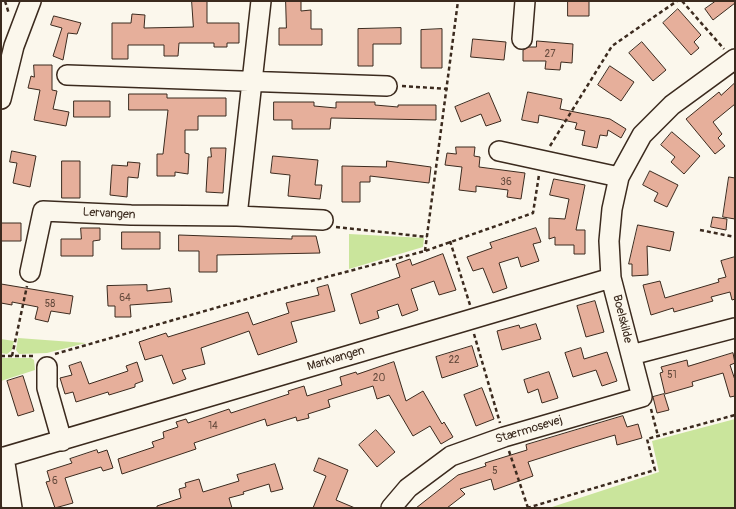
<!DOCTYPE html>
<meta charset="utf-8">
<style>
body{margin:0}
#map{position:relative;width:736px;height:509px;overflow:hidden;background:#fbf7ec;font-family:Pangolin,sans-serif}
canvas{display:block}
.frame{position:absolute;inset:0;border:2px solid #3b2a1e;pointer-events:none}
</style>
<div id="map">
<canvas width="736" height="509"></canvas>
<div class="frame"></div>
</div>
<script>
const g = document.querySelector('canvas').getContext('2d');
g.lineJoin = 'round';
function paint(path, color) { g.fillStyle = color; g.fill(path, 'evenodd'); }
function stroke(path, color, width, dash) { g.strokeStyle = color; g.lineWidth = width; g.lineCap = dash ? 'butt' : 'round'; g.setLineDash(dash || []); g.stroke(path); }
function write(font, color, halo, rows, align = 'center') {
  g.font = font + ' Pangolin,sans-serif'; g.lineWidth = 3; g.setLineDash([]); g.textBaseline = 'middle'; g.strokeStyle = halo; g.fillStyle = color; for (const [text, x, y, turn = 0] of rows) {
    g.save(); g.translate(x, y); g.rotate((+turn || 0) * Math.PI / 180); g.textAlign = isNaN(turn) ? turn : align; if (halo) g.strokeText(text, 0, 0); g.fillText(text, 0, 0); g.restore();
  }
}
paint(new Path2D(`
 M349,234L424,238L423,247L349,269Z
 M18,338L86,343L47,353L19,354L16,350Z
 M1,339L14,341L12,350L7,354L1,353Z
 M1,358H31L34,360L35,370L1,381Z
 M735,419V508H549L659,472L652,441Z`), '#cae59c');
const building = new Path2D(`
 M192,1H207V23H239V43H227V47H214V43H179L178,56H164V45H128V59H112V23H131L132,14L145,15L144,28L193,27Z
 M286,1H301V11L311,10V29H322V45H279V28H286Z
 M568,1H589V16H568Z
 M716,1H735V3L713,20L705,9Z
 M678,9L701,35L694,42L699,48L691,55L663,23Z
 M54,16L81,23L77,34L68,33L63,60L53,56L62,28L51,25Z
 M401,28V44H373V66H358V29Z
 M442,29V68H421V30Z
 M473,39L506,42L504,60L471,57Z
 M537,41L573,44L572,63L561,62L560,70L545,69L546,61H523V50L529,47H536Z
 M642,42L666,70L653,81L629,53Z
 M34,65H52V90L57,91L53,109L69,112L66,126L34,120L40,90L28,88L31,76L34,77Z
 M610,66L634,82L621,101L598,85Z
 M735,83V104L713,122L722,134L718,138L725,146L715,154L686,119L719,92L721,95Z
 M528,92L562,99L560,109L610,119L626,129L621,138L608,130L607,136L600,135L597,148L582,145L585,131L575,129L577,123L539,115L538,123L522,120Z
 M489,93L501,121L486,126L481,114L461,122L455,107Z
 M129,94H167V98H226V116H198V130H185V153L189,154L188,174L175,172V176H157V154H163L168,110H129Z
 M74,101H110V117H74Z
 M274,102H314V106L336,108V102H375V105L398,107V105H436V120L331,118L330,129H292V120H274Z
 M672,132L700,156L684,174L671,162L675,157L661,145Z
 M456,147H475L474,156L480,157L479,167L525,173L521,199L507,197L508,190L476,186V192L459,190L462,167L445,165L447,153L456,154Z
 M211,148H226L223,193L206,192L208,157H211Z
 M12,151L36,156L30,187L13,183L17,163L10,162Z
 M273,156L318,160L315,185H322L320,199L288,196L290,175L271,173Z
 M62,161H80V198H62Z
 M387,161L431,167L429,183L370,176V182H360V202H342V166L386,167Z
 M128,162L140,163L138,178L128,177L127,197L110,195L112,165L127,166Z
 M650,171L678,185L667,207L654,201L658,193L643,185Z
 M729,177L735,178V219L723,217Z
 M554,179L585,185L576,230H585V254H574V245H555V237L549,239V218L565,219L569,199L550,195Z
 M713,217L727,219L726,230L711,227Z
 M1,223H21V241H1Z
 M638,225L674,232L670,251L647,246L648,275L632,276V264H629Z
 M81,228H100V240L93,241V256H61V239H81Z
 M536,228L541,242L533,244L539,261L521,267L518,257L499,263L507,288L493,293L483,268L473,271L467,257L492,248L490,243Z
 M122,232H160V249H122Z
 M179,235L292,239V236H316L320,253L217,255V272H199V251H179Z
 M443,254L456,290L439,295L434,281L411,289L418,310L402,316L398,304L377,311L379,318L360,324L351,294L400,277L396,264L410,259L412,265Z
 M735,257V299L732,300L730,292L711,297L713,301L674,312L673,308L651,315L643,285L660,281L665,298L719,282L718,279L726,277L721,261Z
 M1,284L73,296L70,314L51,311L48,322L35,319L38,307L12,302V305L1,303Z
 M147,285V291L170,288L172,302L130,305L131,317H115V306H108L107,286Z
 M328,285L335,311L291,322L297,342L258,355L249,331L201,348L205,364L182,370L186,379L173,384L162,355L145,360L139,342L166,333L168,337L248,312L253,325L289,313L286,303L319,295L317,288Z
 M595,301L604,332L586,337L577,306Z
 M536,324L541,339L502,350L497,331L519,325L520,328Z
 M472,346L478,366L442,378L436,357Z
 M581,348L584,359L607,352L617,381L602,386L596,370L573,377L565,353Z
 M733,353L735,363L730,365L735,380V396L730,397L723,373L692,382L693,386L665,394L660,373L663,372L661,367L687,360L688,366Z
 M81,362L89,384L128,371L126,366L137,362L143,381L135,384V387L109,395L108,392L76,402L73,392L65,394L60,378L72,375L69,366Z
 M394,362L406,401L423,391L442,424L444,422L453,437L441,444L430,426L413,436L389,395L377,399L373,386L328,400L330,407L308,414L309,418L297,421L296,417L267,426L265,419L194,443L196,449L122,474L118,459L154,447L152,442L164,438L163,432L178,427L176,422L186,419L188,423L229,409L231,413L289,394L288,391L304,386L307,396L342,385L340,377L356,372L357,374Z
 M549,372L558,398L542,403L538,389L528,393L524,380Z
 M23,376L34,411L18,416L7,381Z
 M482,388L494,419L476,426L464,395Z
 M664,394L669,410L657,413L653,397Z
 M623,416L627,427L638,424L642,438L617,445L615,435L575,447L528,462L533,476L494,490L491,479L460,489L465,494L447,508H416L458,475L486,466L485,463L527,450L526,445Z
 M376,430L395,452L377,467L359,445Z
 M97,450L98,453L107,450L113,468L103,471L101,467L65,478L73,503L55,508L46,482L50,481L47,471L72,463L70,459Z
 M319,458L348,470L336,500L355,508H313L326,476L314,471Z
 M275,464L283,489L271,492L269,484L243,492L244,494L229,498L232,508H157V506L181,498L179,489L186,487L185,483L199,479L203,492L239,481L237,475Z`);
paint(building, '#e6af9b');
stroke(building, '#3b2a1e', 1);
const minor = new Path2D(`
 M522,39L525,1
 M67,75L387,86
 M1,99L14,46L31,1
 M499,151L619,177
 M237,216L261,1
 M30,272L43,211L131,215L237,216L323,220
 M631,355L735,328
 M47,367V388L62,441
 M4,457L12,508
 M1,458L611,278
 M391,508L408,488L451,456L504,437L642,397L611,278L609,241L612,209L619,177L642,135L672,105L735,59`);
stroke(minor, '#3b2a1e', 22);
stroke(new Path2D(`
 M5,1L9,14
 M682,1L724,49
 M402,86L448,89
 M550,146L612,46L677,1
 M336,227L427,237
 M700,230L735,237
 M450,241L470,305
 M425,251L458,1
 M474,334L500,423
 M55,354L285,288L425,251L533,213L539,175
 M1,356H36
 M12,356L27,286
 M651,409L658,436
 M509,451L528,508
 M527,508L655,470L647,439L735,415`), '#3b2a1e', 2.5, [4, 3]);
stroke(minor, '#fbf7ec', 19);
write('10px', '#664b3d', null, [
 ["27",550,54],
 ["36",506,182],
 ["64",125,298],
 ["58",50,304],
 ["22",454,360],
 ["51",672,375],
 ["20",379,378],
 ["14",213,426],
 ["5",495,471],
 ["6",55,481]
]);
write('12px', '#3b2a1e', '#fbf7ec', [
 ["Lervangen",109,214,3],
 ["Boelskilde",622,319,76],
 ["Markvangen",336,359,-17],
 ["Stærmosevej",529,430,-17]
]);
</script>
